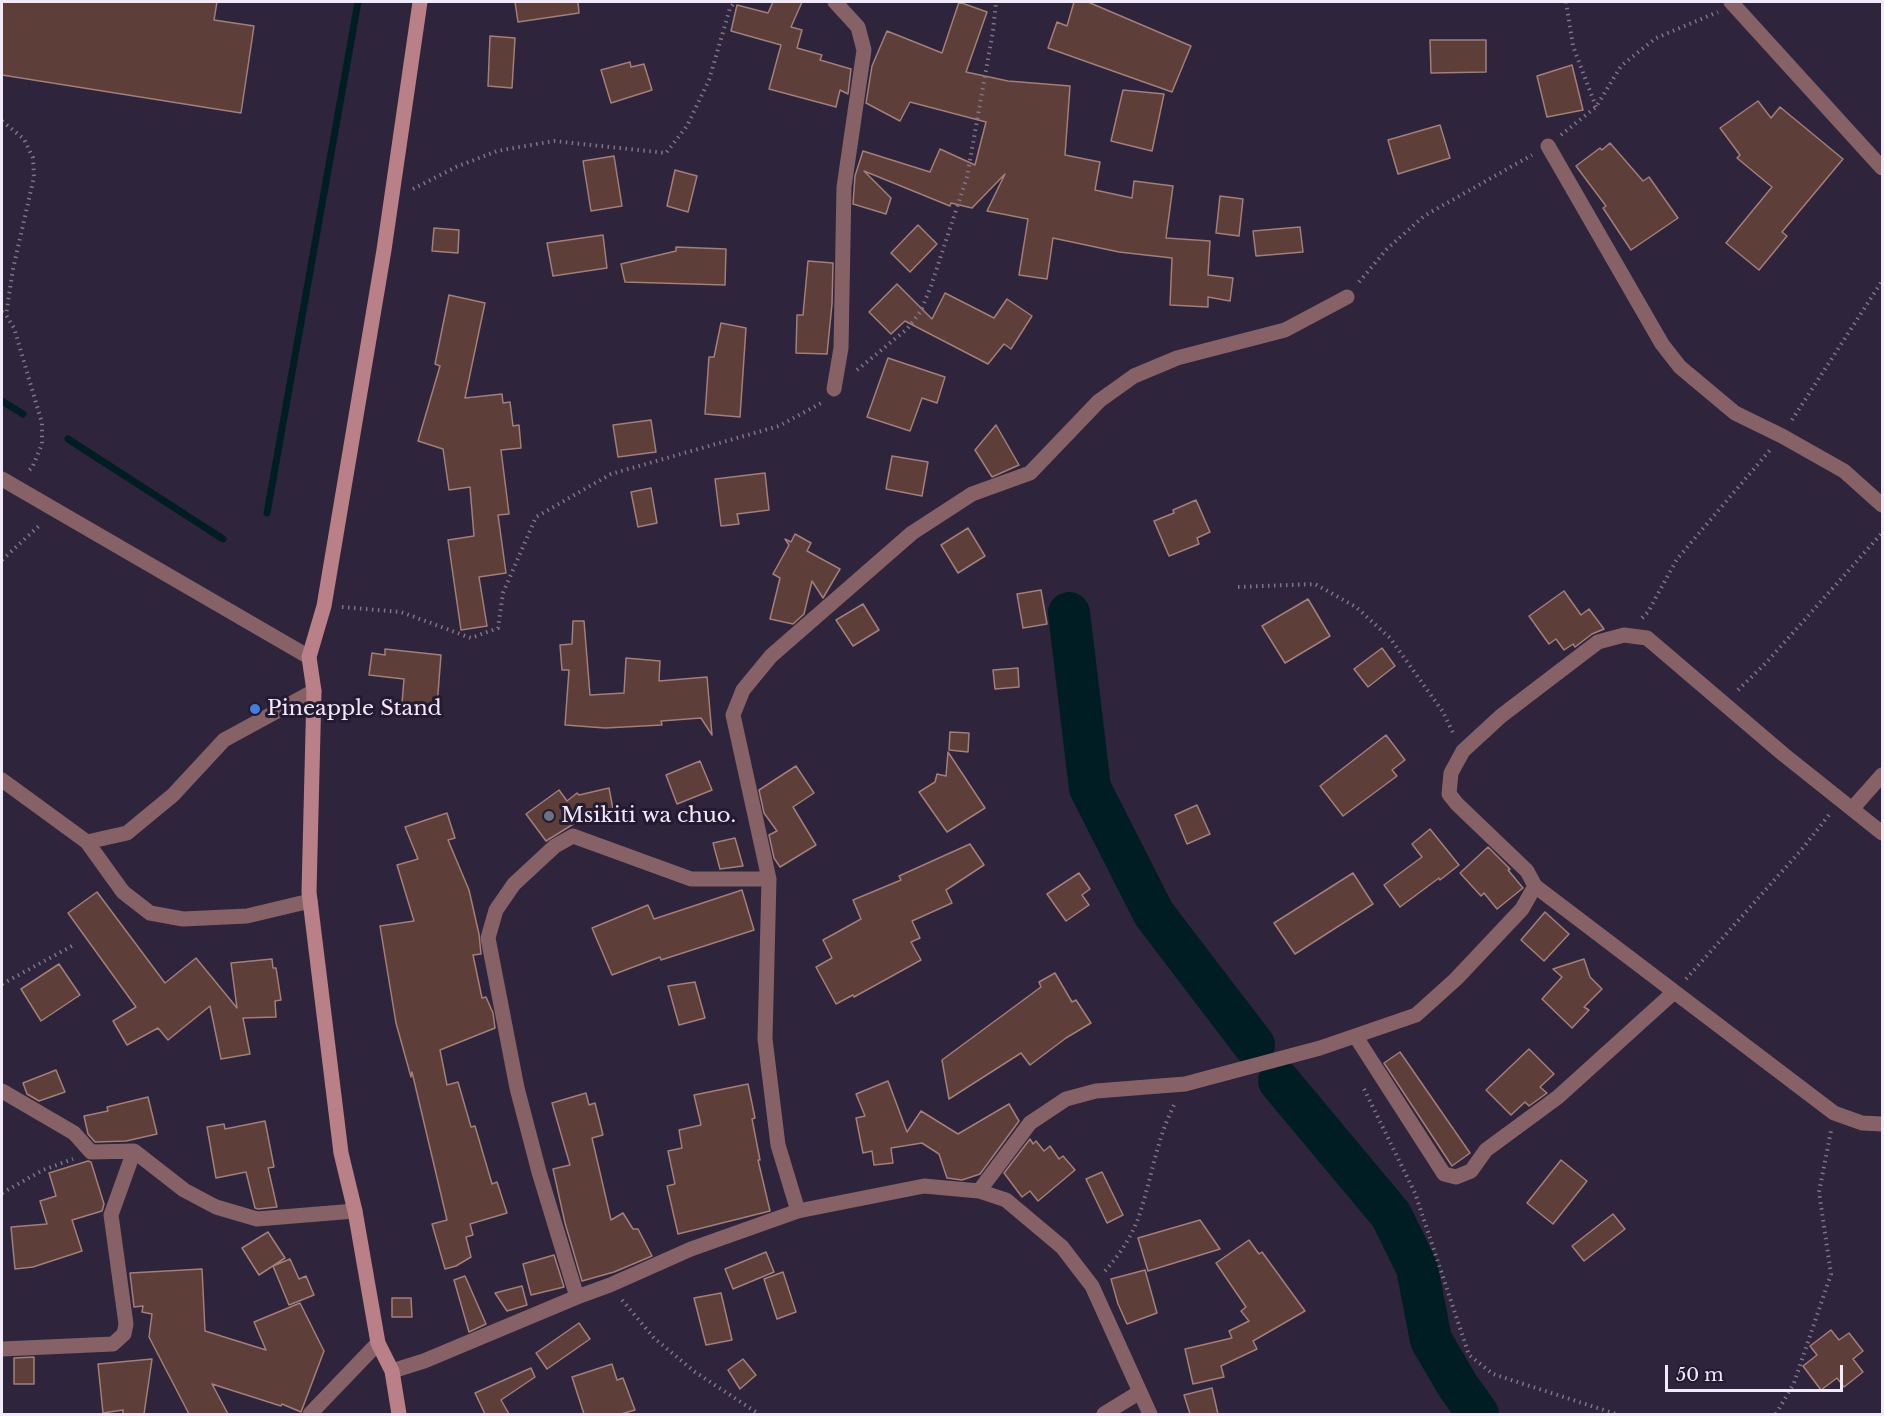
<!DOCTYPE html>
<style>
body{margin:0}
#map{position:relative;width:1884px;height:1416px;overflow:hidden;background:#2e243b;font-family:"Libre Baskerville",serif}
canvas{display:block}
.frame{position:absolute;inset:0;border:3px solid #f0eafa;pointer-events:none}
.scale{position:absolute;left:1665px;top:1365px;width:178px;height:27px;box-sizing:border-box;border:3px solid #f0eafa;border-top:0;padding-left:8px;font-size:18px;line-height:21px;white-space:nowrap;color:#f0eafa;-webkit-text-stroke:4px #241a31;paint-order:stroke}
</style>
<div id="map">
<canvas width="1884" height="1416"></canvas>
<div class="frame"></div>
<div class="scale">50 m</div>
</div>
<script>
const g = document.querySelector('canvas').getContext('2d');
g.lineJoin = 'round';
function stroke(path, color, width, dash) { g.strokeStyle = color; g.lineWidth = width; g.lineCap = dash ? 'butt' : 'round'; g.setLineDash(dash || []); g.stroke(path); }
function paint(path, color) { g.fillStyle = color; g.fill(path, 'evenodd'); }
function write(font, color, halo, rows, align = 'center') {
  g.font = font + ' "Libre Baskerville",serif'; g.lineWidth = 6; g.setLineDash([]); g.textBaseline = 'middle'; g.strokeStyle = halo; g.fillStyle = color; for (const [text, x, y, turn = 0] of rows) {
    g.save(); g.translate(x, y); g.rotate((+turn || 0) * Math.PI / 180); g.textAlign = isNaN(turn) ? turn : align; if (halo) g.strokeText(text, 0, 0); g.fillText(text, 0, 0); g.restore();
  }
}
stroke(new Path2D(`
 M2,401L23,414
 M68,439L223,539
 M267,513L358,2`), '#001d23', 7);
stroke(new Path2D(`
 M1069,613L1090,788L1154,914L1254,1045
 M1279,1081L1391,1215L1417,1268L1431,1340L1458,1386L1478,1414`), '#001d23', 42);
const building = new Path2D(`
 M2,2H217L214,20L254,26L241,113L2,75Z
 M515,2H578L579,13L518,22Z
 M773,2H802L791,27L802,30L797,48L822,55L820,60L851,69L848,94L840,90L836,107L769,89L781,45L731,31L737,5L768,13Z
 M959,2L987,12L966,72L1008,81L1070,86L1065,155L1100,162L1095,190L1132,198L1134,181L1173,186L1166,238L1210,241L1208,275L1233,278L1230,301L1208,297V307L1170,305L1172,258L1119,252L1053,238L1047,279L1019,275L1028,219L987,211L1005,174L972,208L951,203L950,206L864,171L891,198L886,214L853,204L855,176L863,151L930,172L940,149L975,165L986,122L910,102L900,121L866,103L872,66L887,31L942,53Z
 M1074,2H1088L1191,46L1172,92L1048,48L1057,22L1067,26Z
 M490,36L515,38L512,88L488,86Z
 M1430,40H1486V72L1431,73Z
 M630,62L631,67L644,64L652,90L611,103L601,70Z
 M1572,65L1583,110L1547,117L1537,76Z
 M1123,90L1164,94L1152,151L1111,141Z
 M1758,101L1771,118L1780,107L1843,159L1782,232L1787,236L1759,270L1726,243L1772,187L1737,158L1740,155L1720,128Z
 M1440,125L1450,158L1398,174L1388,140Z
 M1610,143L1643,181L1649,177L1678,218L1631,250L1603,208L1606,206L1576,166L1600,148L1602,150Z
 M614,156L622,206L591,211L583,161Z
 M675,170L697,176L688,212L667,206Z
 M1220,196L1243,199L1239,236L1216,233Z
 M918,225L937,244L910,272L891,253Z
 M1300,227L1303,252L1256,256L1253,231Z
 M434,228L459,230L458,253L432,251Z
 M603,235L607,268L553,276L547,243Z
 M676,247L726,249L725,285L625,282L621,264L676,251Z
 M808,261L833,263L832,304L827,354L796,353L797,315H803Z
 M897,284L932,319L945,293L994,318L1007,299L1032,316L1011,349L1004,344L988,364L905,321L891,334L869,312Z
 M449,295L485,303L465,398L502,394L503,403L510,402L513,426L519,425L521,448L501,450L509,514L498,515L506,573L479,577L487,626L461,630L448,540L474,536L470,487L449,490L443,449L418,441L440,366L435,364Z
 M721,323L746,328L740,417L705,414L709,357H714Z
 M888,358L945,377L937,403L922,398L910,431L867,417Z
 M651,420L656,452L618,457L613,425Z
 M996,425L1019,465L992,477L975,450Z
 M892,456L928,462L922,496L886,489Z
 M765,473L769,510L737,514L739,524L721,526L715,479Z
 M651,488L657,523L638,527L631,492Z
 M1196,500L1210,532L1197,538L1199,544L1169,556L1154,521L1174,513L1173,510Z
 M968,528L985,556L958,573L941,545Z
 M795,534L811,543L807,551L840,569L823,598L812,581L804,614L793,624L770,619L780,578L773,574L789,545L785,539L791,542Z
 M1041,590L1047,624L1023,628L1017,594Z
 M1564,591L1581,615L1589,609L1604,629L1592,634L1575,647L1573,644L1564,650L1556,639L1549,644L1529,616Z
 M1308,599L1330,636L1285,663L1262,626Z
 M863,604L879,630L853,646L836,620Z
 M573,621H584L590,695L624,693L626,658L660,661L659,681L707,677L712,735L701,718L661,721L662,725L605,728L565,725L569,670H562L560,645L572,644Z
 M1382,648L1395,666L1368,687L1354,669Z
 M385,649L441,655L437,706L402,703L404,679L369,675L372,653L385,655Z
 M1018,668L1019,687L995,689L993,670Z
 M950,732L969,733L968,752L949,750Z
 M1386,735L1405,760L1392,770L1397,776L1343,816L1320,786Z
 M948,752L985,808L947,832L919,792L935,782L937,774L946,776Z
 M700,761L712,790L677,804L666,775Z
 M796,766L814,793L793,807L816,845L780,867L774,858L769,835L777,831L764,813L759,790Z
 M609,788L613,809L588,815L546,841L526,814L559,790L567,801L577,793L579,795Z
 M1197,805L1210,834L1187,844L1175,815Z
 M447,813L455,838L448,840L469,890L479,934L481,954L473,955L482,998L486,997L493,1013L495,1028L440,1050L447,1085L458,1082L471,1127L475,1126L492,1184L497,1182L507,1213L470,1224L473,1235L466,1237L471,1257L456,1266L445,1269L432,1224L447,1220L412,1072L411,1077L396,1023L380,926L414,921L397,865L418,859L405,827Z
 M1430,829L1459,865L1440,880L1439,878L1400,907L1384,885L1422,857L1412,844Z
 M735,838L743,866L720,869L713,843Z
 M970,844L984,865L946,890L952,903L912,921L920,938L911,942L921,960L854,997L853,995L836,1004L816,967L832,958L823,940L861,919L853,900L901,880L899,876Z
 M1488,847L1510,869L1508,870L1523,888L1497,909L1484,893L1481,896L1460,873Z
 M1079,873L1090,889L1082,895L1089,905L1066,921L1047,894Z
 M1353,873L1373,904L1295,954L1274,923Z
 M742,890L754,930L661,960L660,957L612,975L592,928L648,905L654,919Z
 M97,892L165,983L196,958L237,1008L231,963L272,959L273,968H276L281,1000L275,1001L276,1017L243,1018L250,1054L221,1059L210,1006L168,1040L158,1028L127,1045L113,1021L136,1007L68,913Z
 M1545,912L1569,934L1544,961L1521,940Z
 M1584,959L1590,977L1602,989L1584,1007L1589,1010L1572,1028L1542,999L1562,977L1553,969Z
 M59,964L80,995L41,1021L21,989Z
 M1055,973L1072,1002L1076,1000L1091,1023L1066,1038L1030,1065L1021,1053L949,1099L942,1060L1041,987L1039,982Z
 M695,982L705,1018L679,1025L668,986Z
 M1529,1049L1554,1074L1540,1087L1547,1093L1529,1106L1525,1102L1511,1115L1486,1090Z
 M1400,1052L1470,1153L1452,1166L1384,1063Z
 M56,1070L65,1092L39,1101L27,1094L23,1083Z
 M888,1081L907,1132L921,1111L958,1134L1009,1104L1019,1121L980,1174L962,1180L947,1178L939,1154L922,1143L891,1148L893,1163L874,1165L872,1151L863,1153L856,1118L865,1116L856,1094Z
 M748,1084L755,1118L752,1119L760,1160H758L770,1211L678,1234L667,1186L675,1184L668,1151L682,1148L679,1130L701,1125L694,1095Z
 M586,1093L589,1105L595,1103L603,1135L592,1138L611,1220L623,1213L633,1229H638L652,1256L614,1272L582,1281L565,1223L553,1169L570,1165L552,1103Z
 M148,1097L157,1134L126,1141L95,1142L88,1134L84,1116L108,1111L107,1107Z
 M265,1121L274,1167L268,1168L277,1207L258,1209L255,1208L246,1172L216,1178L207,1127L224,1124L225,1129Z
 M1030,1139L1033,1144L1036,1141L1044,1151L1050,1146L1059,1159L1063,1156L1075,1170L1038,1201L1030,1191L1022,1197L1004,1173Z
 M1561,1160L1587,1181L1553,1224L1527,1203Z
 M88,1161L91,1162L104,1204L102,1211L72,1220L82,1251L33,1267L15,1269L11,1227L47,1224L40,1201L56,1196L49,1173Z
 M1102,1172L1123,1215L1107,1223L1086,1179Z
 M1613,1214L1625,1229L1584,1261L1572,1246Z
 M1200,1220L1220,1249L1148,1271L1138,1238Z
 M268,1232L285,1258L259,1275L242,1248Z
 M1249,1240L1259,1254L1262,1252L1305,1311L1253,1341L1257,1349L1221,1366L1224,1377L1193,1384L1185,1349L1232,1338L1229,1331L1249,1321L1241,1311L1246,1307L1216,1263Z
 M766,1252L774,1272L733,1289L725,1269Z
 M554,1255L564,1287L531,1295L523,1264Z
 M290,1259L299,1279L306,1276L314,1295L289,1305L273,1266Z
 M202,1269L205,1331L266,1350L254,1322L300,1303L324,1351L301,1412L282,1404L281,1406L212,1384L228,1414H189L149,1337L152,1314L142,1312L143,1306L134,1307L130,1273Z
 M1145,1270L1157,1313L1127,1324L1118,1304L1111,1279Z
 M783,1272L796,1312L777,1319L764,1279Z
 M465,1276L486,1324L469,1332L454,1280Z
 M522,1286L527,1305L507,1311L495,1293Z
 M721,1293L732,1340L706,1345L694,1298Z
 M392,1298H411L412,1317H392Z
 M579,1323L590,1339L547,1369L536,1353Z
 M1831,1330L1839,1340L1849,1333L1863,1351L1853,1359L1863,1372L1844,1387L1837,1378L1821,1390L1803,1366L1817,1355L1810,1346Z
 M34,1357V1384H14V1358Z
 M152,1359L144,1414H123V1410L103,1413L98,1364Z
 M743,1359L756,1375L740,1389L728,1370Z
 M612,1364L617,1380L623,1378L635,1410L621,1414H584L572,1377Z
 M531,1368L535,1377L501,1400L509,1414H485L475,1393Z
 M1212,1388L1218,1414H1190L1184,1395Z`);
paint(building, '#5e3e39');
stroke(building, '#a27f79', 1.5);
stroke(new Path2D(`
 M1566,2L1573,46L1596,107
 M2,121L24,139L33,158L34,177L13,269L6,315
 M1561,135L1596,107L1621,66L1656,38L1718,12
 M413,189L456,167L497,151L554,141L666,153L687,126L709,80L730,8L735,2
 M1359,282L1387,249L1424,216L1532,155
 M2,312L6,315L14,328L42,423V444L32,468L27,472
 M857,370L907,329L921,311L931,286L967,177L993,31L996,2
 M1792,420L1882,281
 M2,560L41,524
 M1238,587L1315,584L1356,607L1390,638L1443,712L1454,735
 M342,607L401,612L471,638L498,628L503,593L536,517L611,474L779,426L823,402
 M1642,618L1648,612L1677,559L1770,450
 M1738,690L1766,663L1882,533
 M1686,979L1802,849L1829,815
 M2,984L72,946
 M1364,1089L1415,1193L1469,1355L1493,1374L1616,1414
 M2,1193L43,1170L73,1159
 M1105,1271C1120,1254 1133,1235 1140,1213C1152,1176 1157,1138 1175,1103
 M622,1300L654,1338L695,1372L759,1414
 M1776,1414L1794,1383L1831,1274L1819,1192L1831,1131`), '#7e7589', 4, [1.5, 4.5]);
stroke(new Path2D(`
 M1731,2L1882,168
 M1548,146L1662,344L1680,367L1735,413L1782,436L1844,471L1882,505
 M834,389L841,348L844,187L864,50L858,27L835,2
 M2,479L309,657
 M2,780L87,842L123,892L150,913L183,919L247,916L310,901
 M1852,809L1882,775
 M87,842L127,833L173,795L224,740L314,691
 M1535,886L1834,1113L1862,1123L1882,1124
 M1356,1037L1444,1174L1456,1177L1471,1171L1486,1150L1558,1097L1673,993
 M2,1091L74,1133L91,1152L134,1151L184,1190L216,1207L257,1219L355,1211
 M979,1191L1006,1200L1062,1247L1092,1286L1150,1414
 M798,1211L778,1145L765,1039L769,879L733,715L743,690L771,656L912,533L972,494L1030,473L1099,401L1134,376L1177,358L1285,330L1347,297
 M577,1297L539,1172L517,1088L488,938L496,910L514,884L555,846L573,836L691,879H769
 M2,1349L113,1344L124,1334L126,1324L111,1215L134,1151
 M392,1371L424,1361L577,1297L610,1285L691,1249L798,1211L924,1186L979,1191L1030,1123L1066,1099L1096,1091L1185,1084L1320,1048L1416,1015L1456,979L1522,909L1535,886L1527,871L1457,804L1449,794L1451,773L1463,751L1501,716L1598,642L1624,635L1647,638L1783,754L1882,833
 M310,1414L378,1343
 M1104,1414L1140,1392`), '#866165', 15);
stroke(new Path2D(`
 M399,1414L392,1371L378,1343L355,1211L341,1153L309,892L314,691L309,657L324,606L384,250L420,2`), '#ba8087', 15);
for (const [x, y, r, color] of [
 [255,709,6,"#3f7fe0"],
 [549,816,6,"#6b7280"]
]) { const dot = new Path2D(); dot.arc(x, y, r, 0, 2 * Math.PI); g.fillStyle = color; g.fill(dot); stroke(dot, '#241a31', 2); }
write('21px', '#f0eafa', '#241a31', [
 ["Pineapple Stand",267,709],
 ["Msikiti wa chuo.",561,816]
], 'left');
</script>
